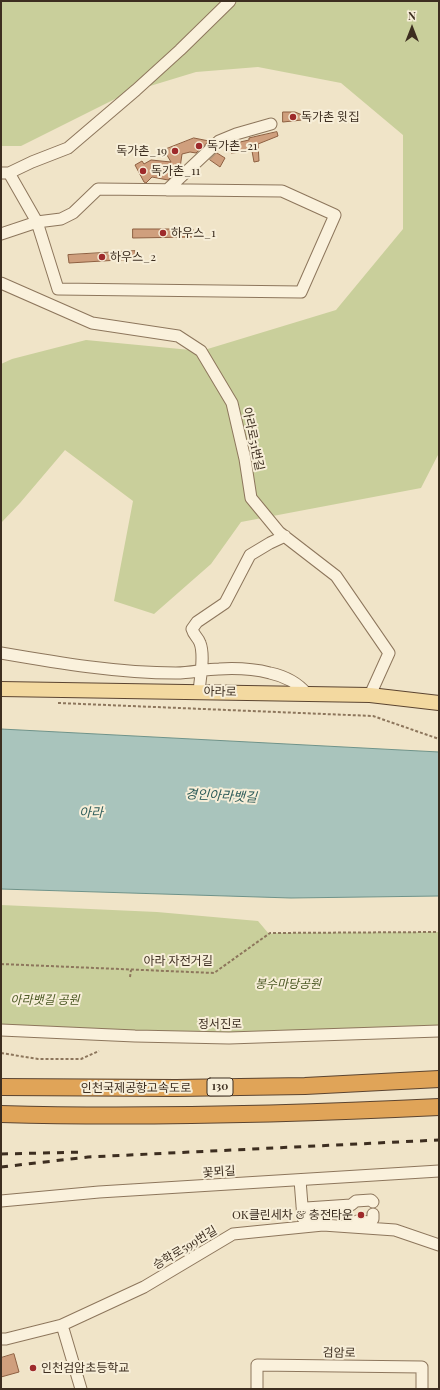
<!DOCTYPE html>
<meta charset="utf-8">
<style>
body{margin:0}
#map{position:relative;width:440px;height:1390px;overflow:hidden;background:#f0e4c8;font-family:"Playfair Display",serif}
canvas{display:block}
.frame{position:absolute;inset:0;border:2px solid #3d2e20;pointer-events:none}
.north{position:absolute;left:392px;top:8px;width:40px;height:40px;-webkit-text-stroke:3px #f7eed8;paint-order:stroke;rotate:0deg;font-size:11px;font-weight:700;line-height:16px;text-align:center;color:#3d2e20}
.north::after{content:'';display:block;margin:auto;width:14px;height:18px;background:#3d2e20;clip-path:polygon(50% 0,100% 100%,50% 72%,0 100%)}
</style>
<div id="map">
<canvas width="440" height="1390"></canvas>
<div class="frame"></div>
<div class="north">N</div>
</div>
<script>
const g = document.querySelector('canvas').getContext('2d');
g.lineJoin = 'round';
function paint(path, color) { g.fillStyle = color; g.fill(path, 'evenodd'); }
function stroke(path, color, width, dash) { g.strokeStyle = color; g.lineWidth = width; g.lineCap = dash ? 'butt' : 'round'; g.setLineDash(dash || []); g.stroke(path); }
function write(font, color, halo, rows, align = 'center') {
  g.font = font + ' "Playfair Display","Noto Sans KR",serif'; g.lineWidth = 4; g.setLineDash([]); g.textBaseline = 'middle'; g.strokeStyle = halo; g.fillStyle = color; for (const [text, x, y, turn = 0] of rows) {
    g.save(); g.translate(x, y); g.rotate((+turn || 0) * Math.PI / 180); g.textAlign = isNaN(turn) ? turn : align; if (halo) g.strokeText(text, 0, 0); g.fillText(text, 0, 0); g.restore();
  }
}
paint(new Path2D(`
 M1,1H439V453L421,488L241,522L211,564L154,614L114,601L133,501L65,450L20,503L1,523V364L12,359L86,340L201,351L336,310L403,229V135L341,83L258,67L196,72L127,93L21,146H1Z
 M1,905L157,912L258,921L269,934L275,933L439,932V1031L229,1038L1,1030Z`), '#c9cf9b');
const water = new Path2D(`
 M1,729L439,752V896L291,898L1,889Z`);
paint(water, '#a9c4bc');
stroke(water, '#6f938a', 1);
const building = new Path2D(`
 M283,112H295L312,119L283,122Z
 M277,132L278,136L258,144L259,161L254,162L252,151L231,153V144L249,140V138L253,137Z
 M194,138L209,141L196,153L190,152L182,154L180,168L168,180L152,177L146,183L144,182L135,165L142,161L144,164L151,160L171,162L164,150Z
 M217,153L225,158L220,167L210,160Z
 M133,229H193L192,237L133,238Z
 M135,251L136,259L69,263L68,255Z
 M14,1354L19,1372L1,1377V1358Z`);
paint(building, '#cf9f7d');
stroke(building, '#8d5f41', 1);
const minor = new Path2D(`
 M1,173H9L32,162L68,148L136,90L180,50L230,1
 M167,190L219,141L236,134L271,124
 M1,234L37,222L61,219L73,213L98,189L282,191L335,215L301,292L58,289L37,222L9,173
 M1,283L92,323L178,336L201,351L232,403L245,459L251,498L279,532L336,576L389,653L370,695
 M1,653C59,663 118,673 176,673C191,673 205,669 219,669C236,668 254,669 270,673C284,676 298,683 307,694
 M199,692C200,678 205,656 200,643C198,637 194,636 192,629L197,622L225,603L250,555L270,543L285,536
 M1,1030L135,1036L229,1038L439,1031
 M300,1180L303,1218L306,1221L318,1220
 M1,1201L99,1192L439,1171
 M302,1206L306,1208L351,1205L356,1201L371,1200L373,1202
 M357,1221L371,1222L373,1219V1214
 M62,1325L81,1389
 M1,1339H6L62,1325L144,1287L233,1234L323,1225L395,1230L439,1245
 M257,1389V1365L422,1367V1389`);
const major = new Path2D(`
 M1,689L370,695L439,703`);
const highway = new Path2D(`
 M1,1087L176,1088L305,1086L439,1079
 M1,1114C147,1118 293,1114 439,1107`);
stroke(minor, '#8d765c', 13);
stroke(major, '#5b4430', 16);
stroke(highway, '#5b4430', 18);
stroke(new Path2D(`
 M58,703L373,716L439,739
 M1,964L214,973L270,933L439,932
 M130,977L131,970
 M1,1053L38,1059H81L99,1051`), '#8d765c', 2, [3, 2]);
stroke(minor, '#faf1dc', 11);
stroke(major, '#f3d9a0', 14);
stroke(highway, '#e0a458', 16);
stroke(new Path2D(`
 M1,1154L85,1152
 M1,1167L88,1157L439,1140`), '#3d2e20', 3, [7, 7]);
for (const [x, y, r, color] of [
 [293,117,4,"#9e2a2b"],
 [199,146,4,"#9e2a2b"],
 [175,151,4,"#9e2a2b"],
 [143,171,4,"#9e2a2b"],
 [163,233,4,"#9e2a2b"],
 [102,257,4,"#9e2a2b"],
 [361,1215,4,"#9e2a2b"],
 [33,1368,4,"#9e2a2b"]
]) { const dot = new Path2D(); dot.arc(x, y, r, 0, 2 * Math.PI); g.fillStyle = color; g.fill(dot); stroke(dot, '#f7eed8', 1.5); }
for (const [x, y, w] of [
 [220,1087,26]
]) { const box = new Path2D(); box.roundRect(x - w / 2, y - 9, w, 18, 3); g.fillStyle = '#f7eed8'; g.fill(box); stroke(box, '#3d2e20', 1); }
write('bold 11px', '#3d2e20', null, [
 ["130",220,1087]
]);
write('12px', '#3d2e20', '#f7eed8', [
 ["독가촌 윗집",301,117],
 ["독가촌_21",207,146],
 ["독가촌_19",167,151,"right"],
 ["독가촌_11",151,171],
 ["하우스_1",171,233],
 ["하우스_2",110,257],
 ["OK클린세차 & 충전타운",353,1215,"right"],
 ["인천검암초등학교",41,1368]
], 'left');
write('12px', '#3d2e20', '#f7eed8', [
 ["아라로51번길",253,439,78],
 ["아라로",220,692,1],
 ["아라 자전거길",178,961],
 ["정서진로",220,1024],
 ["인천국제공항고속도로",136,1088],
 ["꽃뫼길",219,1172,-4],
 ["승학로599번길",185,1248,-31],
 ["검암로",339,1353,1]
]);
write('italic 12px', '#4d5a26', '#f7eed8', [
 ["봉수마당공원",288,984],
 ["아라뱃길 공원",45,1000]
]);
write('italic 13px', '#2f5d5a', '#f7eed8', [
 ["경인아라뱃길",221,796,3],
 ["아라",91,813]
]);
</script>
